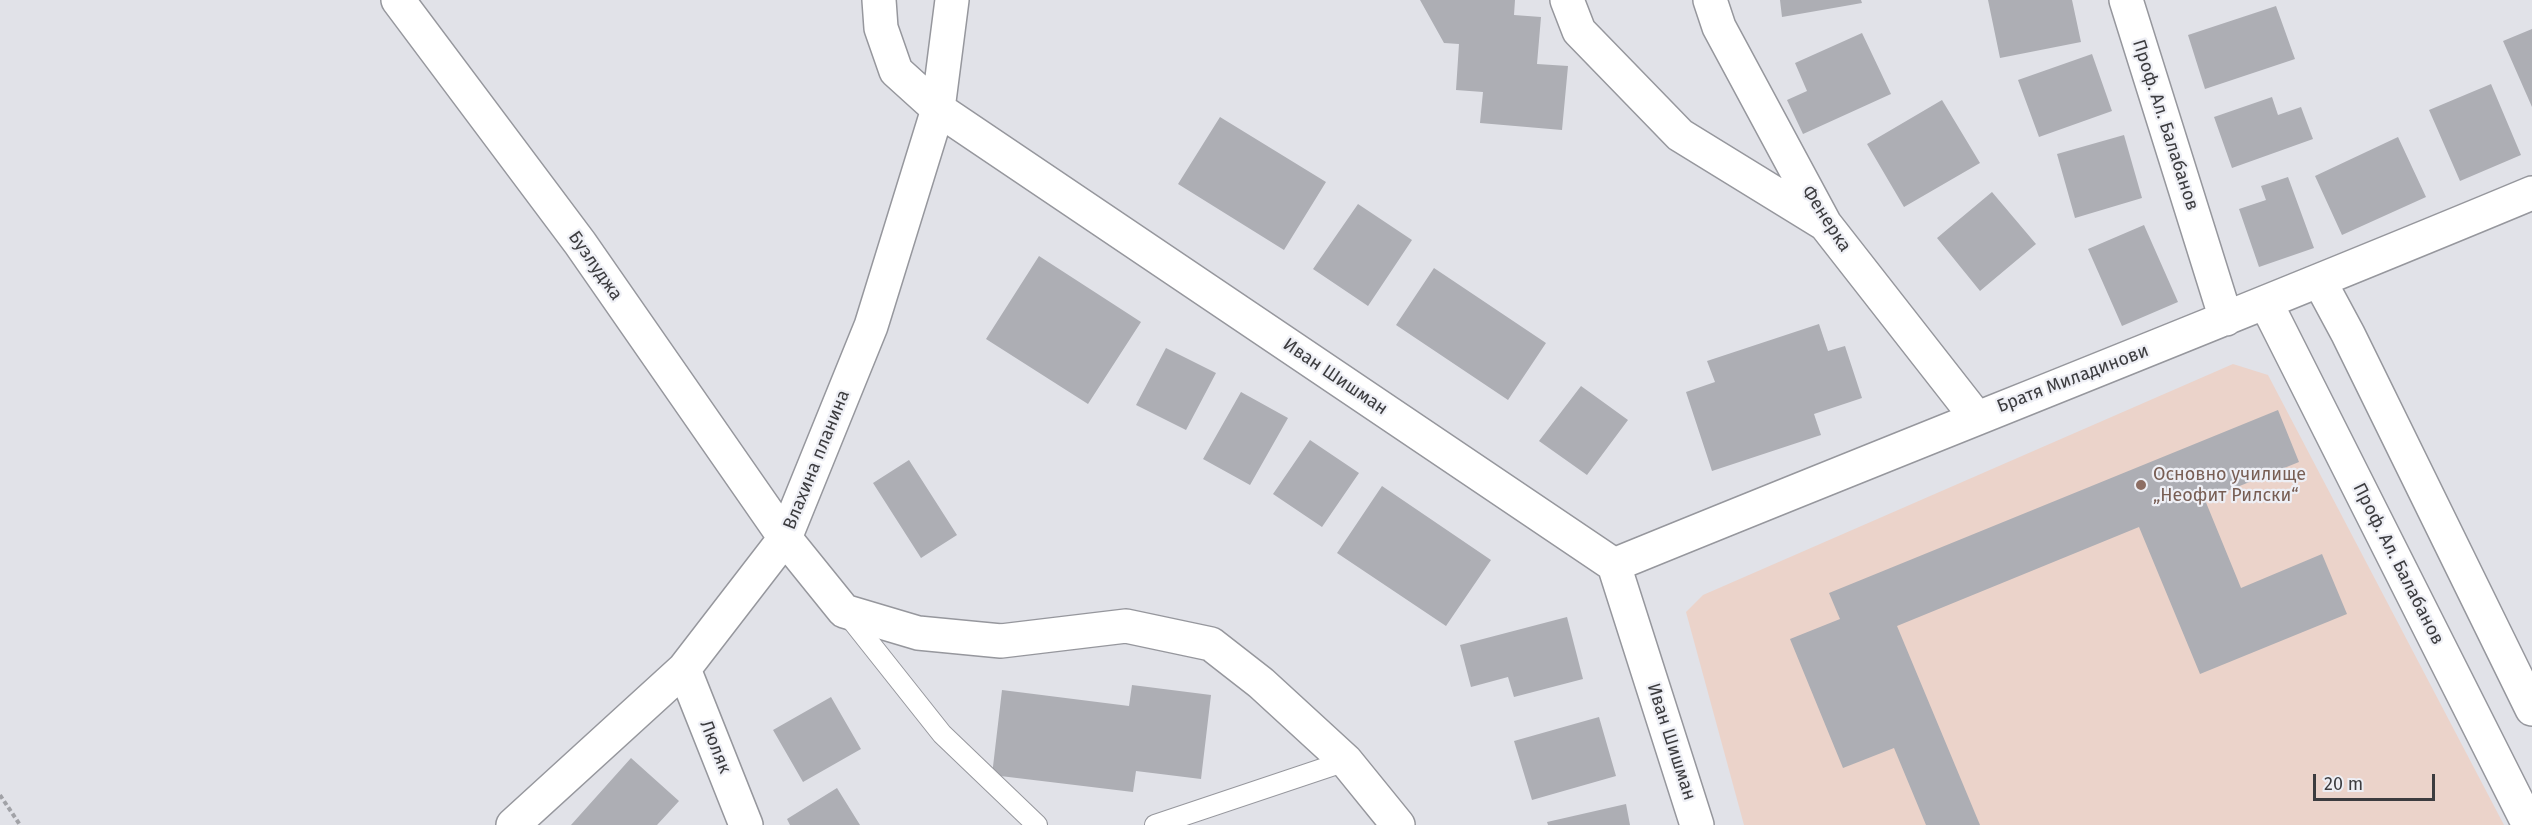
<!DOCTYPE html>
<meta charset="utf-8">
<style>
body{margin:0}
#map{position:relative;width:2532px;height:825px;overflow:hidden;background:#e1e2e8;font-family:"Fira Sans",sans-serif}
canvas{display:block}
.scale{position:absolute;left:2313px;top:774px;width:122px;height:27px;box-sizing:border-box;border:3px solid #3c3c3f;border-top:0;padding-left:8px;font-size:18px;line-height:21px;white-space:nowrap;color:#3c3c3f;-webkit-text-stroke:4px #eeeff5;paint-order:stroke}
</style>
<div id="map">
<canvas width="2532" height="825"></canvas>
<div class="scale">20 m</div>
</div>
<script>
const g = document.querySelector('canvas').getContext('2d');
g.lineJoin = 'round';
function paint(path, color) { g.fillStyle = color; g.fill(path, 'evenodd'); }
function stroke(path, color, width, dash) { g.strokeStyle = color; g.lineWidth = width; g.lineCap = dash ? 'butt' : 'round'; g.setLineDash(dash || []); g.stroke(path); }
function write(font, color, halo, rows, align = 'center') {
  g.font = font + ' "Fira Sans",sans-serif'; g.lineWidth = 4.5; g.setLineDash([]); g.textBaseline = 'middle'; g.strokeStyle = halo; g.fillStyle = color; for (const [text, x, y, turn = 0] of rows) {
    g.save(); g.translate(x, y); g.rotate((+turn || 0) * Math.PI / 180); g.textAlign = isNaN(turn) ? turn : align; if (halo) g.strokeText(text, 0, 0); g.fillText(text, 0, 0); g.restore();
  }
}
paint(new Path2D(`
 M2233,364L2268,375L2504,825H1744L1686,612L1703,595Z`), '#ebd3ca');
paint(new Path2D(`
 M1420,0H1515L1514,15L1541,17L1537,64L1568,66L1562,130L1480,123L1483,92L1456,90L1459,44L1444,43Z
 M1780,0H1861L1862,3L1782,17Z
 M1988,0H2072L2081,42L2000,58Z
 M2276,6L2295,59L2205,89L2188,35Z
 M2532,29V107L2503,41Z
 M1862,33L1891,94L1803,134L1787,100L1807,91L1795,63Z
 M2092,54L2112,111L2039,137L2018,80Z
 M2491,84L2521,155L2460,181L2429,110Z
 M2272,97L2278,115L2301,107L2313,139L2232,168L2214,117Z
 M1942,100L1980,163L1904,207L1867,144Z
 M1220,117L1326,182L1284,250L1178,184Z
 M2124,135L2142,198L2075,218L2057,154Z
 M2398,137L2426,197L2342,235L2315,176Z
 M2288,177L2314,248L2259,267L2239,209L2266,200L2261,186Z
 M1992,192L2036,244L1980,291L1937,238Z
 M1358,204L1412,240L1368,306L1313,269Z
 M2144,225L2178,302L2122,326L2088,249Z
 M1039,256L1141,322L1088,404L986,339Z
 M1434,268L1546,343L1508,400L1396,325Z
 M1819,324L1828,351L1845,346L1862,398L1814,414L1821,435L1712,471L1686,392L1715,382L1707,361Z
 M1166,348L1216,373L1186,430L1136,405Z
 M1581,386L1628,420L1587,475L1539,441Z
 M1241,392L1288,418L1250,485L1203,459Z
 M2278,410L2299,462L2205,500L2241,588L2322,554L2347,614L2200,674L2139,527L1897,626L1980,825H1926L1894,748L1843,768L1790,639L1840,619L1829,593Z
 M1310,440L1359,473L1322,527L1273,494Z
 M909,460L957,535L921,558L873,483Z
 M1382,486L1491,560L1446,626L1337,553Z
 M1567,617L1583,679L1514,697L1508,677L1471,687L1460,645Z
 M1132,685L1211,695L1201,779L1136,771L1133,792L992,775L1002,690L1129,706Z
 M831,697L861,749L803,782L773,730Z
 M1599,717L1616,776L1532,800L1514,741Z
 M631,758L679,801L657,825H571Z
 M837,788L860,825H790L787,819Z
 M1626,804L1630,825H1548L1547,822Z`), '#adaeb4');
const service = new Path2D(`
 M846,613L942,734L1037,825
 M1155,825L1346,761`);
const minor = new Path2D(`
 M398,0L580,243L785,538L844,611L918,633L1001,641L1126,626L1211,644L1261,683L1346,761L1398,825
 M879,0L881,28L896,71L938,109L1614,565L1697,825
 M1567,0L1579,31L1680,135L1823,223
 M1710,0L1719,27L1825,224L1976,417
 M2126,0L2226,319
 M2320,282L2348,334L2532,709
 M2266,303L2529,825
 M1614,565C1920,440 2227,320 2532,193
 M684,669L746,825
 M513,825L684,669L785,538L871,326L938,109L952,0`);
stroke(service, '#96979d', 22);
stroke(minor, '#96979d', 36);
stroke(new Path2D(`
 M0,795L20,825`), '#a1a2a7', 4, [4.5, 3]);
stroke(service, '#fff', 20);
stroke(minor, '#fff', 33);
for (const [x, y, r, color] of [
 [2141,485,6,"#8d6e63"]
]) { const dot = new Path2D(); dot.arc(x, y, r, 0, 2 * Math.PI); g.fillStyle = color; g.fill(dot); stroke(dot, '#eeeff5', 2); }
write('18px', '#3c3c3f', '#eeeff5', [
 ["Проф. Ал. Балабанов",2165,125,72],
 ["Фенерка",1826,219,57],
 ["Бузлуджа",595,266,55],
 ["Иван Шишман",1335,377,34],
 ["Братя Миладинови",2073,379,-21],
 ["Влахина планина",817,460,-68],
 ["Проф. Ал. Балабанов",2398,564,63],
 ["Иван Шишман",1671,742,72],
 ["Люляк",715,747,68]
]);
write('18px', '#785e54', '#eeeff5', [
 ["Основно училище",2153,475],
 ["„Неофит Рилски“",2153,496]
], 'left');
</script>
